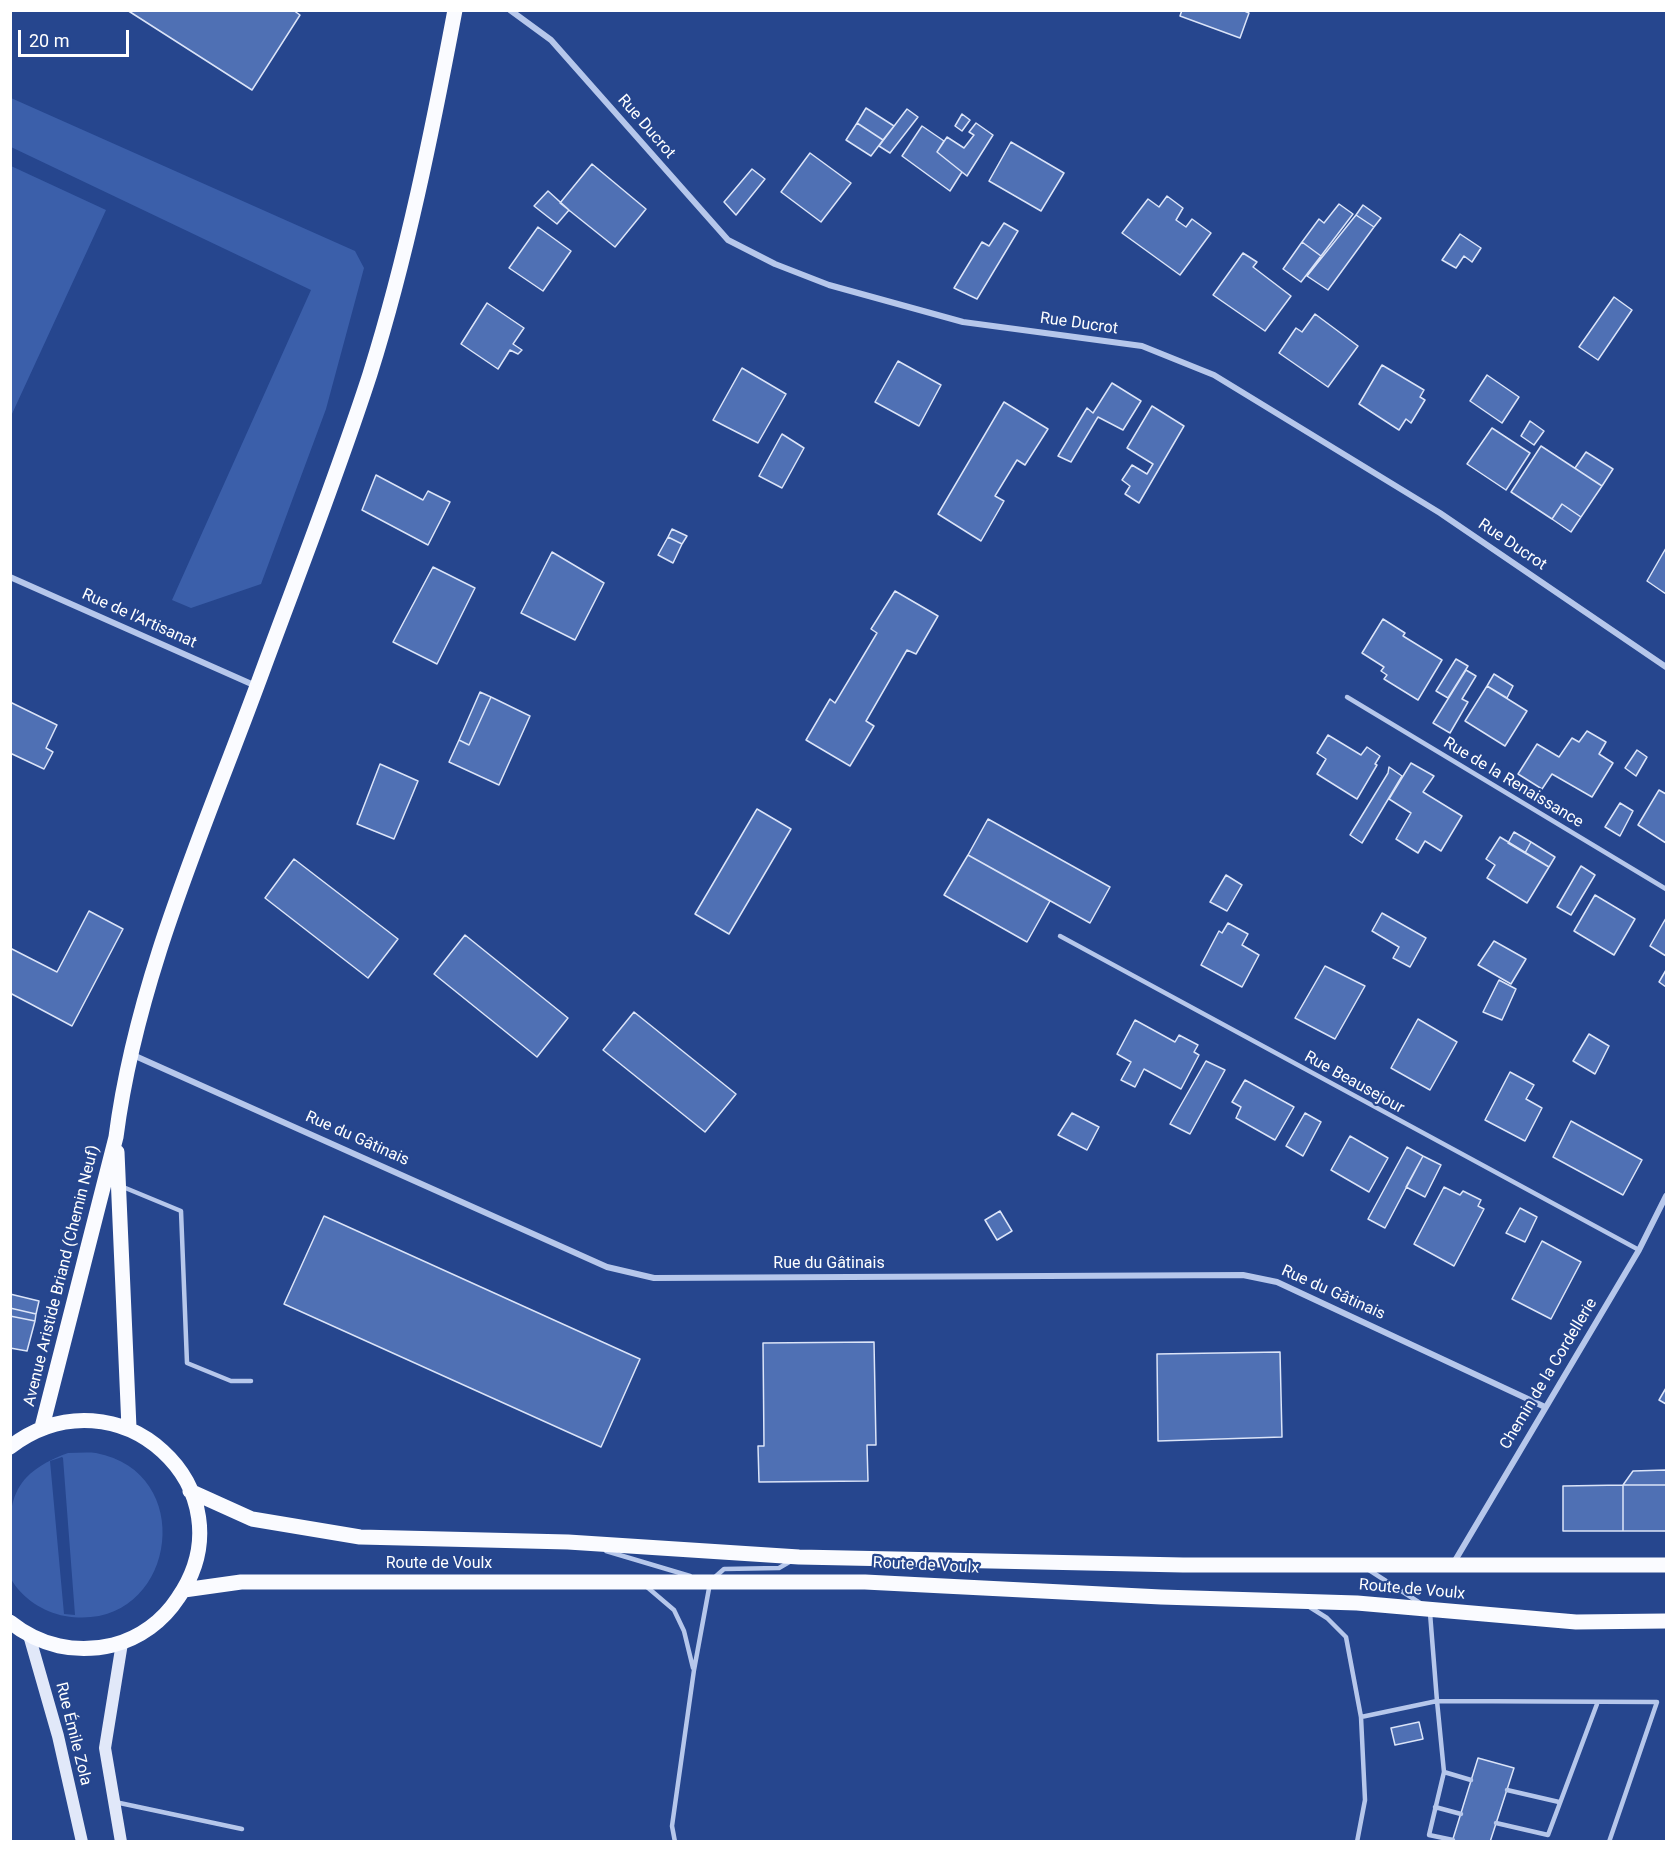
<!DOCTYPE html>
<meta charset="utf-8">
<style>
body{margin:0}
#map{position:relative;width:1677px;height:1852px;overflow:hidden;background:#26468e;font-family:Roboto,sans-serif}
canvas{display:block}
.frame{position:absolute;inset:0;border:12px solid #fff;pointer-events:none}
.scale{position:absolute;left:18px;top:30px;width:111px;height:27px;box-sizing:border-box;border:3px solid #fff;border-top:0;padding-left:8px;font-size:18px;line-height:21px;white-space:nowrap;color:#fff;-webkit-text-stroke:4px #26468e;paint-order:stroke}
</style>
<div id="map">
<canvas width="1677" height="1852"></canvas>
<div class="frame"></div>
<div class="scale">20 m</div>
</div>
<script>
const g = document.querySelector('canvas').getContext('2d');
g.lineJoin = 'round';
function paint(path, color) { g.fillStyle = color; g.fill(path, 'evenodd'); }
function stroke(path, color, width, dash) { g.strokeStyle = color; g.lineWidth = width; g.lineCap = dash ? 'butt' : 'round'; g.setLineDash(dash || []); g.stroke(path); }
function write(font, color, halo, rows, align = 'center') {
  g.font = font + ' Roboto,sans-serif'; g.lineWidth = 4.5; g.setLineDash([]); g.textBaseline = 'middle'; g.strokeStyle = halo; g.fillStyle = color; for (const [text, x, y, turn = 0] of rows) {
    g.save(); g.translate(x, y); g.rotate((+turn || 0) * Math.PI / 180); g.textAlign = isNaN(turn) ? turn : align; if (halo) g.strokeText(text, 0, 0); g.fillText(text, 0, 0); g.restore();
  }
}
paint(new Path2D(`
 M11,98L355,251L364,268L326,409L261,584L191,608L172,600L311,290L11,147Z
 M11,166L106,210L11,416Z
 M68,1453C77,1453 87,1452 96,1453C202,1473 174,1635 65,1616C43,1612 22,1598 11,1579C10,1512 0,1478 68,1453ZM62,1457L63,1458L75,1615L64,1614L50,1461Z`), '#3b5faa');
const building = new Path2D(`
 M127,10H293L300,15L252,90Z
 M1182,10H1242L1249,13L1240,38L1180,16Z
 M866,108L894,126L883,140L857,123Z
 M907,109L918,117L890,153L879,146Z
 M962,114L970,120L962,131L955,126Z
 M857,123L883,140L871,156L846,140Z
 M976,123L993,135L967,176L937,152L947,137L964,148L974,135L969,132Z
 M922,126L944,141L937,152L962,172L950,191L902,156Z
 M1011,142L1064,173L1041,211L989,181Z
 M810,153L851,183L821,222L781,192Z
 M592,164L646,209L615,247L560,203Z
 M752,169L765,179L736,215L724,202Z
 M548,191L569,210L557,224L534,206Z
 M1167,196L1183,208L1176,220L1186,227L1192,219L1211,233L1180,275L1122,233L1148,199L1159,207Z
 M1339,204L1353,214L1321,256L1302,242L1319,219L1324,223Z
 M1363,205L1381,218L1374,227L1356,215Z
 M1356,215L1374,227L1328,290L1307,276Z
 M1004,223L1018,231L977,299L954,288L982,242L989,246Z
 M538,227L571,251L543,291L509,268Z
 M1460,234L1481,248L1472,262L1464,256L1456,268L1442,260Z
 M1302,242L1321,256L1301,282L1283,269Z
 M1243,253L1257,262L1253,267L1291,296L1265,331L1213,295Z
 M1614,297L1632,310L1598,360L1579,347Z
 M487,303L524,328L513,344L522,350L518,354L510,350L498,369L461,344Z
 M1315,314L1358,346L1328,387L1279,353L1296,328L1302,332Z
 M898,361L941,385L919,426L875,402Z
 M1382,365L1424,390L1420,397L1425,400L1411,423L1406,419L1399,430L1359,404Z
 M742,368L786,394L758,443L713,420Z
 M1487,375L1519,397L1502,423L1470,401Z
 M1112,383L1141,401L1123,430L1098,417L1071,462L1058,456L1087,408L1093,413Z
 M1004,402L1048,429L1025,465L1017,460L995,496L1004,501L981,541L938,514Z
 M1152,406L1184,426L1139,503L1125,494L1130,486L1122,480L1132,465L1147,474L1153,464L1127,448Z
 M1530,421L1544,431L1534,445L1521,436Z
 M1492,428L1530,453L1506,490L1467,464Z
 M782,434L804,448L782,488L759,476Z
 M1541,446L1602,486L1581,517L1562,504L1552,519L1511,492Z
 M1586,452L1613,469L1602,486L1575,468Z
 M376,475L423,500L428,491L450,502L428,545L362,510Z
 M1562,504L1581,517L1571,532L1552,519Z
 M672,529L687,536L682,544L668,537Z
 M668,537L682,544L673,563L658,555Z
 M1666,548V594L1647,581Z
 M552,552L604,583L575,640L521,613Z
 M433,567L475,588L437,664L393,642Z
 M895,591L938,616L916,654L907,650L866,721L874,726L850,766L806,740L830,699L835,703L877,633L871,629Z
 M1383,619L1405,633L1403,636L1442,660L1418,700L1384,679L1387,675L1381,671L1384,667L1362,653Z
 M1456,659L1468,666L1448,698L1436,691Z
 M1466,670L1476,676L1462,699L1468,702L1450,733L1433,723Z
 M1494,674L1513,686L1507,698L1487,686Z
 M1487,686L1527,711L1505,746L1465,721Z
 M480,692L491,697L469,745L459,740Z
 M491,697L530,716L499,785L449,762L459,740L469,745Z
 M10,702L57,725L46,748L53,752L44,769L10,753Z
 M1587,731L1606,742L1599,754L1613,763L1592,797L1552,774L1542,789L1518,774L1537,744L1559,757L1572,738L1579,742Z
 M1328,735L1361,755L1367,747L1380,756L1375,764L1377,765L1357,799L1317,774L1326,759L1317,753Z
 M1637,750L1647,757L1636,776L1625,768Z
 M1411,763L1434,776L1423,792L1462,816L1441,851L1425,841L1418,853L1396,839L1411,813L1389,799Z
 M380,764L418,781L394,839L357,824Z
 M1389,767L1402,776L1362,843L1350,835L1388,773Z
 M1659,790L1666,794V843L1638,825Z
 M1620,803L1633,811L1620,836L1605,827Z
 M757,809L791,829L729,934L695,914Z
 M988,819L1110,887L1090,923L968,855Z
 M1514,832L1531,842L1525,853L1508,843Z
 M1500,837L1549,867L1527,903L1487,878L1495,865L1486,859Z
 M1531,842L1555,857L1549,867L1525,853Z
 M968,855L1050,901L1027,942L944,895Z
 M294,859L398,939L368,978L265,898Z
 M1581,866L1595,875L1571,915L1557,907Z
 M1226,875L1242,885L1227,911L1210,902Z
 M1595,895L1635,919L1614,955L1574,931Z
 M89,911L123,929L72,1026L10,993V948L57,972Z
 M1382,913L1426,938L1410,967L1393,958L1399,947L1372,931Z
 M1666,918V956L1650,946Z
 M1228,923L1248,934L1242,945L1259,955L1242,987L1201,965L1219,931L1222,933Z
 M465,935L568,1018L537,1057L434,974Z
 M1494,941L1526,959L1511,984L1478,965Z
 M1325,966L1365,986L1335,1039L1295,1018Z
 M1666,970V987L1659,982Z
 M1499,980L1516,989L1502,1020L1483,1012Z
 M634,1012L736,1094L705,1132L603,1050Z
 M1418,1019L1457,1042L1430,1090L1391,1068Z
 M1135,1020L1175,1042L1179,1035L1198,1045L1194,1052L1199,1055L1181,1089L1144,1069L1135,1087L1121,1080L1131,1062L1117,1054Z
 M1589,1034L1609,1046L1595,1074L1573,1061Z
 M1206,1061L1225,1070L1190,1134L1170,1124Z
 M1510,1072L1534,1085L1526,1099L1542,1108L1525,1141L1485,1120Z
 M1245,1080L1294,1107L1275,1140L1236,1118L1241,1107L1232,1102Z
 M1072,1113L1099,1127L1087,1150L1058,1135Z
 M1305,1113L1321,1122L1303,1156L1286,1146Z
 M1571,1121L1642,1160L1623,1195L1553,1157Z
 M1350,1136L1388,1158L1369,1192L1331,1170Z
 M1407,1147L1423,1156L1385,1228L1368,1219Z
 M1423,1156L1441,1165L1425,1197L1406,1187Z
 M1444,1187L1460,1195L1463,1191L1481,1200L1478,1206L1484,1209L1454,1266L1414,1244Z
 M1520,1208L1537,1217L1525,1242L1506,1233Z
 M1000,1211L1012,1231L997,1240L985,1220Z
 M324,1216L640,1359L601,1447L284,1304Z
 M1542,1241L1581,1262L1551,1319L1512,1299Z
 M10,1294L39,1301L36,1314L10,1308Z
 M10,1308L36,1314L35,1321L10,1316Z
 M10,1316L35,1321L27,1351L10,1348Z
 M874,1342L876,1445H867L868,1481L759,1482L758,1446H764L763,1343Z
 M1280,1352L1282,1437L1158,1441L1157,1354Z
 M1666,1388V1404L1659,1400Z
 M1666,1470V1485H1623L1633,1471Z
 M1623,1485V1531H1563V1486Z
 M1623,1485H1666V1531H1623Z
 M1419,1722L1423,1739L1395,1745L1391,1728Z
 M1478,1758L1514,1768L1490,1842H1452Z`);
paint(building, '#4f70b4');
stroke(building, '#dbe4f8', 1.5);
stroke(new Path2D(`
 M1347,697L1666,889
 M1060,936L1639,1250
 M123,1187L181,1211L187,1363L231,1381H251
 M606,1551L690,1576
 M1369,1570L1420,1603
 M715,1577L724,1569L779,1568L791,1561
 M647,1587L674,1610L684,1631L693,1668
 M1308,1606L1327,1618L1346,1637L1361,1717L1365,1800L1357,1842
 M1430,1613L1437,1701L1657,1702L1609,1842
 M1361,1717L1437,1701L1444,1772L1429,1835L1453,1840
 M1444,1772L1471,1780
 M1507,1790L1559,1802
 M115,1802L242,1829
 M1435,1807L1461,1814
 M1496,1823L1548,1835L1597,1704
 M675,1842L672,1826L694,1670L710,1583`), '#b6c7eb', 4.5);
stroke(new Path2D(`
 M510,10L551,40L728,240L775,264L829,285L963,322L1142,346L1214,375L1440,513L1666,667
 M10,577L256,686
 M133,1055L607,1267L654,1278L1243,1275L1277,1282L1545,1407
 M1453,1564L1639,1250L1666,1196`), '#b6c7eb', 6);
stroke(new Path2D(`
 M29,1635L58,1736L82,1842
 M121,1842L105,1748L122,1643`), '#e1e8f9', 12);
stroke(new Path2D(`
 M117,1152L129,1428
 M42,1427L116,1137C136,981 203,832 257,686C295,582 336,479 370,374C407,256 432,132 455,10
 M10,1447C118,1365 253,1490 178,1598C163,1621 140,1638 113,1645C76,1654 40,1646 10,1622
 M190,1491L252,1519L360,1537L568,1542L799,1557L1183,1565H1666
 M184,1590L241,1582H865L1161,1597L1357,1603L1576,1622L1666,1621`), '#fafbff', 15);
write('16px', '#fff', '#26468e', [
 ["Rue Ducrot",646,127,49],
 ["Rue Ducrot",1079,324,8],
 ["Rue Ducrot",1512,545,34],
 ["Rue de l'Artisanat",139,619,24],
 ["Rue de la Renaissance",1513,783,31],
 ["Rue Beausejour",1354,1083,29],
 ["Rue du Gâtinais",357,1139,24],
 ["Rue du Gâtinais",829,1264],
 ["Avenue Aristide Briand (Chemin Neuf)",62,1276,-76],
 ["Rue du Gâtinais",1333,1293,24],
 ["Chemin de la Cordellerie",1549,1374,-59],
 ["Route de Voulx",439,1564],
 ["Route de Voulx",926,1566,3],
 ["Route de Voulx",1412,1590,5],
 ["Rue Émile Zola",73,1734,76]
]);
</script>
